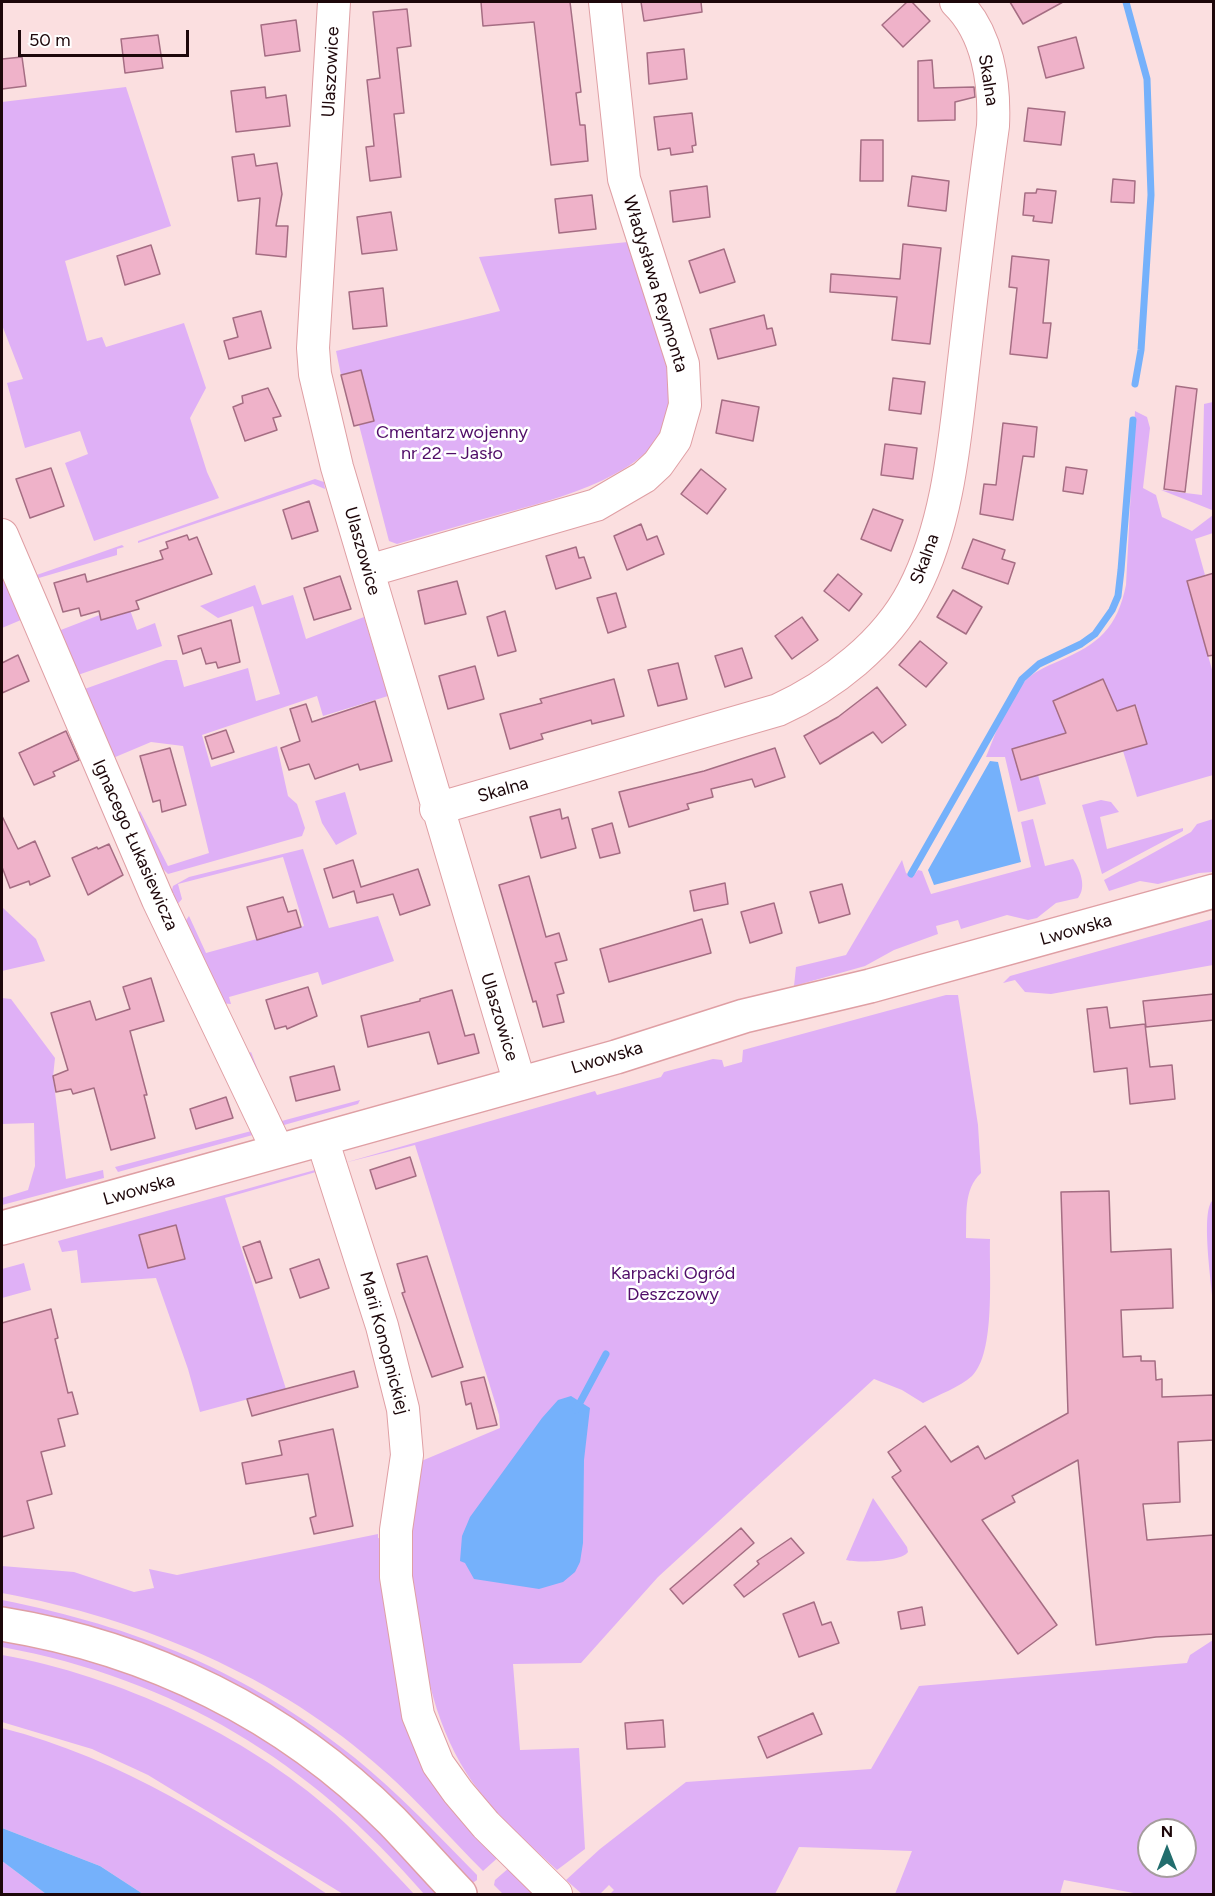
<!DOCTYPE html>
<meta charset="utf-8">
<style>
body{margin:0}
#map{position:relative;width:1215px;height:1896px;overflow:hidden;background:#fbdfe0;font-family:Figtree,sans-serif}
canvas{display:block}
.frame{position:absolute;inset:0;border:3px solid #1d070a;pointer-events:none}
.north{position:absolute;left:1137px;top:1818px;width:60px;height:60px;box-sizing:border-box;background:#fff;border:2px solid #a59c9d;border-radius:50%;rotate:0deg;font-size:16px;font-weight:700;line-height:24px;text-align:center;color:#1d070a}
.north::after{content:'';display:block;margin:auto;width:21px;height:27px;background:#226d6d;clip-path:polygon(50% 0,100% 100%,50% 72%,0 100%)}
.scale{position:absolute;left:18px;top:30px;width:171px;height:27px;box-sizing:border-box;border:3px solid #1d070a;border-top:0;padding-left:8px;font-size:18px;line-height:21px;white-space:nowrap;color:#1d070a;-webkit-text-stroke:4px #fff;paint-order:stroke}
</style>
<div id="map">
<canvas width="1215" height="1896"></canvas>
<div class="frame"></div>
<div class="north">N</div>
<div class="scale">50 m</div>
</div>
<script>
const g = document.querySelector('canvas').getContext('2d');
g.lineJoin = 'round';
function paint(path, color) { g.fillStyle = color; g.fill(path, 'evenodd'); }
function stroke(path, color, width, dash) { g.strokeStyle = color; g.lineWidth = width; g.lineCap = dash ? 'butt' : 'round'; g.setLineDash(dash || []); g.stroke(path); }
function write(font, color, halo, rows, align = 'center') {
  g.font = font + ' Figtree,sans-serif'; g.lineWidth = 5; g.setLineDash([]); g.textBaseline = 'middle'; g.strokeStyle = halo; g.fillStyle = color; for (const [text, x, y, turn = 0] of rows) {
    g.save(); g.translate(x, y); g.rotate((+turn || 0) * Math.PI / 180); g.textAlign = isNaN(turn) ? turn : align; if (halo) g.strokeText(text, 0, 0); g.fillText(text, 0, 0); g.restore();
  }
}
paint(new Path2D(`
 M126,87L171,226L65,261L87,341L102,337L106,347L184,323L206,388L190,418L207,472L219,498L94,541L65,463L88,454L80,431L25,448L7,383L23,379L2,325V102Z
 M628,242C642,290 674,353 671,404C667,474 551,500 498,515C464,524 431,534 397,544L389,541L359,425L374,421L361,371L341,375L336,351L500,311L479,257Z
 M1213,402L1214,510H1212L1161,490L1202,495L1204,404Z
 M1135,411L1147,417L1150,428L1143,488L1156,495L1162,517L1192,531L1213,515V533L1195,539L1205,575L1187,581L1213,673V775L1137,797L1123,751L1096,759L1086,728L1012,749L1021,780L1038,775L1046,804L1018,812L1005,757H986C996,733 1006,702 1024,682C1033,672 1047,666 1059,661C1099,644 1117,628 1126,585ZM1103,679L1111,699L1061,720L1053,701ZM1136,705L1147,744L1128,750L1117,711Z
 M315,479L324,482L325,489L313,484L138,543V541Z
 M122,545L124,547L117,549V555L32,580L31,577Z
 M2,550L28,617L2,628Z
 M255,585L262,605L293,595L306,639L364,617L388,696L323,716L317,696L202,735L211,767L277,746L288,796L297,804L305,828L302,836L168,874L158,864L137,814L140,811L168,866L209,853L183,746L151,742L113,758L130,790H125L79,691L166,660H177L184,687L248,668L256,701L280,694L253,606L218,618L200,606Z
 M128,604L137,630L155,623L162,646L72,677L53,633Z
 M345,792L357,834L336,845L322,823L315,801Z
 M1101,800L1111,802L1119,812L1100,817L1107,849L1183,828V831L1102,874L1082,805Z
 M1033,819L1045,866L1073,859C1080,869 1087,887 1078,898L1056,903L1037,918L1028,920L1007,915L961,929L958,920L936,926L938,934L894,950L865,966L794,986L796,967L846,955L902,860L906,873L913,877L918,870L922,871L931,894L1031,867L1021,822Z
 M1213,819V872L1199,873L1158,884L1140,881L1109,891L1104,880L1191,832L1197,824Z
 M303,849L329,928L378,916L394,961L322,985L318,972L229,997L231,1004L219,1003L184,923L189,916L206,953L304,926L283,857L178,884L182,899L176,906L171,894L173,886L189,877Z
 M2,907L36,939L45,961L2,971Z
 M1213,919V965L1051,994L1025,992L1015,980L1003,983L1010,976Z
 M946,995H958L978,1125L981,1173C963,1190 967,1215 966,1238L990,1239C989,1272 996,1353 972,1376C960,1387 938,1395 923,1403L902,1390L874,1379L658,1577L581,1663L513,1664L520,1750L579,1748L585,1849L557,1870C530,1845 502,1821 480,1792C441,1743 425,1679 418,1617H409L404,1577L419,1462L500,1428L499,1415L415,1145L344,1163L595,1091L597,1095L661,1077L664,1072L713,1059L722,1060L724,1067L742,1062L743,1050Z
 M2,998L11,999L55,1058L53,1077L66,1179L103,1170L104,1178L2,1205V1198L28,1190L35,1166L34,1123L2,1124Z
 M251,1052L278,1122L360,1100L358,1104L277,1127L244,1056Z
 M259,1129L260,1133L118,1172L115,1167Z
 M315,1170L316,1172L225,1198L286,1389L200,1412L188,1369L156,1278L81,1283L77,1250L62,1252L58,1241Z
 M1213,1200V1305C1212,1286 1200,1210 1213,1200Z
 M24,1263L31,1290L2,1298V1269Z
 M873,1498L907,1547L908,1552C901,1562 858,1563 846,1560Z
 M378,1534V1538L383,1539L419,1759L441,1795L502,1854L483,1871C450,1838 419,1802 384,1771C278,1675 141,1619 2,1593V1566L74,1572L134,1592L154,1588L149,1569L177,1575Z
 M2,1600C136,1627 247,1671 355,1758C399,1794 438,1835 477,1875V1880L471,1884L343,1762L2,1609Z
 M2,1637L139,1674L221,1711L310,1768L375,1825L438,1894H424C310,1761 175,1679 2,1647Z
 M1213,1640V1894H1139L1064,1880L1060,1894H895L912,1851L799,1847L775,1894H610L614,1890L609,1885L600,1894H582L566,1880L600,1849L686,1782L871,1769L919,1686L1187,1663L1190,1655ZM1149,1830H1185V1866H1149Z
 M2,1655C119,1676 245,1734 334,1813C363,1839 388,1866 414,1894H343L148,1775L92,1749L2,1722Z
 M2,1728C121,1758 226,1826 327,1894H143L100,1866L2,1828Z
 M2,1861L46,1894H2Z
 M510,1867L542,1894H503L494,1885L495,1880Z`), '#dfb0f6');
paint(new Path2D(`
 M990,761L998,762L1021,862L934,885L928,870Z
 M571,1396L590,1408L584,1460L583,1543L580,1562L575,1572L563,1582L539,1589L474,1579L465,1563L460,1561L462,1536L470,1517L542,1418L558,1400Z
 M2,1828L100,1866L143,1894H46L2,1861Z`), '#75b1fb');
stroke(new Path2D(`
 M1126,2L1147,79L1151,195L1141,350L1135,384
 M911,874L1022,679L1039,664L1081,644L1095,634L1112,610L1118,596L1121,570L1133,420
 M576,1410L606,1354`), '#75b1fb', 7);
const building = new Path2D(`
 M481,2H570L581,92L576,93L580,125H585L588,161L551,165L534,22L483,26Z
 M641,2H701L702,12L644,21Z
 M907,2H912L930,21L903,47L882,25Z
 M1010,2H1063L1023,24Z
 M407,9L411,46L397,48L404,113L394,114L401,177L370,181L366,147L374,146L367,80L380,78L373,12Z
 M296,20L300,51L265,56L261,25Z
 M158,35L163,68L125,73L121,39Z
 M1076,37L1084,68L1046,78L1038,47Z
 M684,49L687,79L649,84L647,53Z
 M22,57L26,86L2,89V59Z
 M932,60L934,88L974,87L975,97L955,102V120L918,121V61Z
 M265,87L266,98L286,95L290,126L236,132L231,91Z
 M1028,108L1065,112L1061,145L1024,141Z
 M692,113L696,145L692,146L693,152L671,155L670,148L658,150L654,117Z
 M861,140H883V181H860Z
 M254,154L256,166L277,163L282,194L276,226H288L286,257L256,254L260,198L238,201L232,157Z
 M912,176L949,181L946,211L908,206Z
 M1113,179L1135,181L1134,203L1111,202Z
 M707,186L710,217L673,222L670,191Z
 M1037,189L1056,191L1052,223L1033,221L1034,216L1023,215L1025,193H1036Z
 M592,195L596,229L559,233L555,199Z
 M391,212L397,250L362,254L357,217Z
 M903,244L941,248L930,344L892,340L897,297L830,292L831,274L900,279Z
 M151,245L160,274L125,285L117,256Z
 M724,249L735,282L700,293L689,261Z
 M1012,256L1049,260L1043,323H1051L1047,358L1010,354L1017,288L1009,287Z
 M383,288L387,326L353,329L349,292Z
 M261,311L271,348L229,359L224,341L238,337L233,318Z
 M764,315L767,329L772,328L776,345L718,359L710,329Z
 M361,370L374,421L354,426L341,375Z
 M893,378L925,382L921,414L889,410Z
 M1176,386L1197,389L1185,492L1164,489Z
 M268,388L281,416L273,418L277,430L245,441L233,407L243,403L242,396Z
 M722,400L759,407L753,441L716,433Z
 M1003,423L1037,427L1034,457L1023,456L1013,520L980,514L984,484L996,485Z
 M885,444L917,448L913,479L881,475Z
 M1066,467L1087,470L1083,494L1063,491Z
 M51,468L64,506L30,518L16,479Z
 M701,469L726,489L707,514L681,494Z
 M309,501L318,531L292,539L283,510Z
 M873,509L903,520L891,551L861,539Z
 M641,524L647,540L657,536L664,554L627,570L614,536Z
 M187,535L189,540L197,537L212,574L136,601L139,609L101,620L99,611L81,616L79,608L63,612L54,583L85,574L87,582L163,559L160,551L168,548L166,542Z
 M973,539L1005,550L1002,559L1015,563L1008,584L962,568Z
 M576,547L579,558L584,557L591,578L556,589L546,556Z
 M1214,573V655L1208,656L1187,581Z
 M838,574L862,594L849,611L824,591Z
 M340,576L351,609L314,620L304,588Z
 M457,581L466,614L425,624L418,591Z
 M953,590L982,607L966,634L937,617Z
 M616,593L626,627L608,633L597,598Z
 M505,611L516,651L498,656L487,617Z
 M802,617L818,640L792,659L775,636Z
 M231,620L240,662L218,668L216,662L206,664L201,648L183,654L178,636Z
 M920,641L947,663L926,687L899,665Z
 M742,648L752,678L725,687L715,656Z
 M18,655L29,681L2,693V663Z
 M678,663L687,699L658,706L648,670Z
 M475,666L484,699L448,709L439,676Z
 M614,679L624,716L592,724L591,720L541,734L543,739L510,749L500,714L542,703L540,699Z
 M1103,679L1117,711L1135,705L1147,744L1021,780L1012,749L1066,733L1053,701Z
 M877,687L906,725L882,743L873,732L820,764L804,736L838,717Z
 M375,701L392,761L360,770L358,764L315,779L309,764L289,770L281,748L300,741L290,709L306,704L312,722Z
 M226,730L234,752L212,759L205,737Z
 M66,731L79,760L53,772L55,776L34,785L19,753Z
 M170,748L186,805L162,812L160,800L153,802L140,756Z
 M775,748L785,777L755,787L752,779L711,789L713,797L687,804L689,809L629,827L619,792L704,771Z
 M560,809L562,819L568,817L576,848L541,858L530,817Z
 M2,816L18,849L35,841L50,876L30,885L29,881L10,888L2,867Z
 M612,823L620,853L600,858L592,829Z
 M109,844L123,875L88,895L72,858L97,847L98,849Z
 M353,860L361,887L418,869L430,905L400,915L393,894L357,903L354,891L333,898L324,869Z
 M529,876L546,937L559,933L567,960L555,963L564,993L557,995L564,1022L543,1027L536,1001L533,1002L499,885Z
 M725,883L728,904L694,911L690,891Z
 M842,884L850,914L819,923L810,892Z
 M283,897L288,912L296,910L301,927L257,940L247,907Z
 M774,903L782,933L750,943L741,912Z
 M702,919L711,953L609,982L600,949Z
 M151,978L164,1021L130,1031L147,1095H144L155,1138L111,1150L94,1088L73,1094L71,1089L56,1092L53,1076L68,1070L51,1013L90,1001L96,1020L130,1009L123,987Z
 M308,987L317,1016L287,1029L286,1026L275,1029L266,1000Z
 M452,990L465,1036L474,1034L479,1053L438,1064L429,1032L368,1047L361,1016L420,1001V999Z
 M1214,994V1020L1146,1027L1143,1001Z
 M1107,1007L1110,1028L1145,1024L1150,1067L1172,1065L1175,1099L1130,1104L1127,1068L1094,1072L1087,1009Z
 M334,1066L340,1090L296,1101L290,1077Z
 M226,1097L233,1118L196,1129L190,1109Z
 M410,1157L416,1176L376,1189L370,1170Z
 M1109,1191L1111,1252L1171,1249L1173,1308L1121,1310L1123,1357L1141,1356V1361H1155L1156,1380L1162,1379V1397L1214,1395V1440L1178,1442L1180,1502L1143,1504L1147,1540L1214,1535V1634L1156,1637L1096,1645L1078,1460L1012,1496L1015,1502L982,1520L1057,1625L1018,1654L892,1477L901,1471L888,1452L925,1426L951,1462L978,1446L985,1459L1068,1413L1061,1192Z
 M176,1225L185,1259L148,1268L139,1235Z
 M260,1241L272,1278L256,1283L243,1247Z
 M427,1256L463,1367L432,1377L402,1293L405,1292L397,1264Z
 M319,1259L329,1288L300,1298L290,1269Z
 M51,1309L58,1338L55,1339L68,1393L72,1392L78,1414L58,1419L65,1446L41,1452L52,1494L27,1501L34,1528L2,1537V1323Z
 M354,1371L358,1387L252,1416L247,1399Z
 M484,1377L497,1425L477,1429L471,1403L466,1405L461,1382Z
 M333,1429L353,1526L314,1534L310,1518L316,1516L308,1474L246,1484L242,1463L282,1455L279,1441Z
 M741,1528L754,1543L683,1604L670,1589Z
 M791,1538L804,1553L744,1597L734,1585L759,1564L757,1561Z
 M814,1602L822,1625L831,1622L839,1643L799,1657L783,1614Z
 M922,1607L925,1625L901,1629L898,1612Z
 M813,1713L822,1734L767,1758L758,1737Z
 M663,1720L665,1747L627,1749L625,1723Z`);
paint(building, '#efb2c9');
stroke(building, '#a56d83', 1.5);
const minor = new Path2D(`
 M334,2L313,348L315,374L337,467L520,1084
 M2,535L158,900L278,1151
 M368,571L596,505L644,477L658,464L675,440L685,405L683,364L624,179L605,2
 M436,809L778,710C831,686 886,643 913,591C949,522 955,437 964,361C973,283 982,204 993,126C995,83 988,33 956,2
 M322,1139L382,1326L403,1409L407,1455L396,1530V1577L418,1715L438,1764L458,1792L486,1825L556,1894`);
const major = new Path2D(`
 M2,1228L616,1057L744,1016L870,986L1214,891
 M2,1624C150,1648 285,1714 392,1821C415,1845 437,1870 460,1894`);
stroke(minor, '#df9fa4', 34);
stroke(major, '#df9fa4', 36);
stroke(minor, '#fff', 32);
stroke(major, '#fff', 33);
write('18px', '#1d070a', '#fff', [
 ["Ulaszowice",331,72,-87],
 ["Skalna",988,80,81],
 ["Władysława Reymonta",655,284,73],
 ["Ulaszowice",362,551,74],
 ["Skalna",925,559,-70],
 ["Skalna",503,790,-16],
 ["Ignacego Łukasiewicza",135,845,66],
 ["Lwowska",1076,930,-16],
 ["Ulaszowice",499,1017,73],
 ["Lwowska",607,1058,-17],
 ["Lwowska",139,1190,-16],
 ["Marii Konopnickiej",384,1343,75]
]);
write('18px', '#500d68', '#fff', [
 ["Cmentarz wojenny",452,433],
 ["nr 22 – Jasło",452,454],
 ["Karpacki Ogród",673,1274],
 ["Deszczowy",673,1295]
]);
</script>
